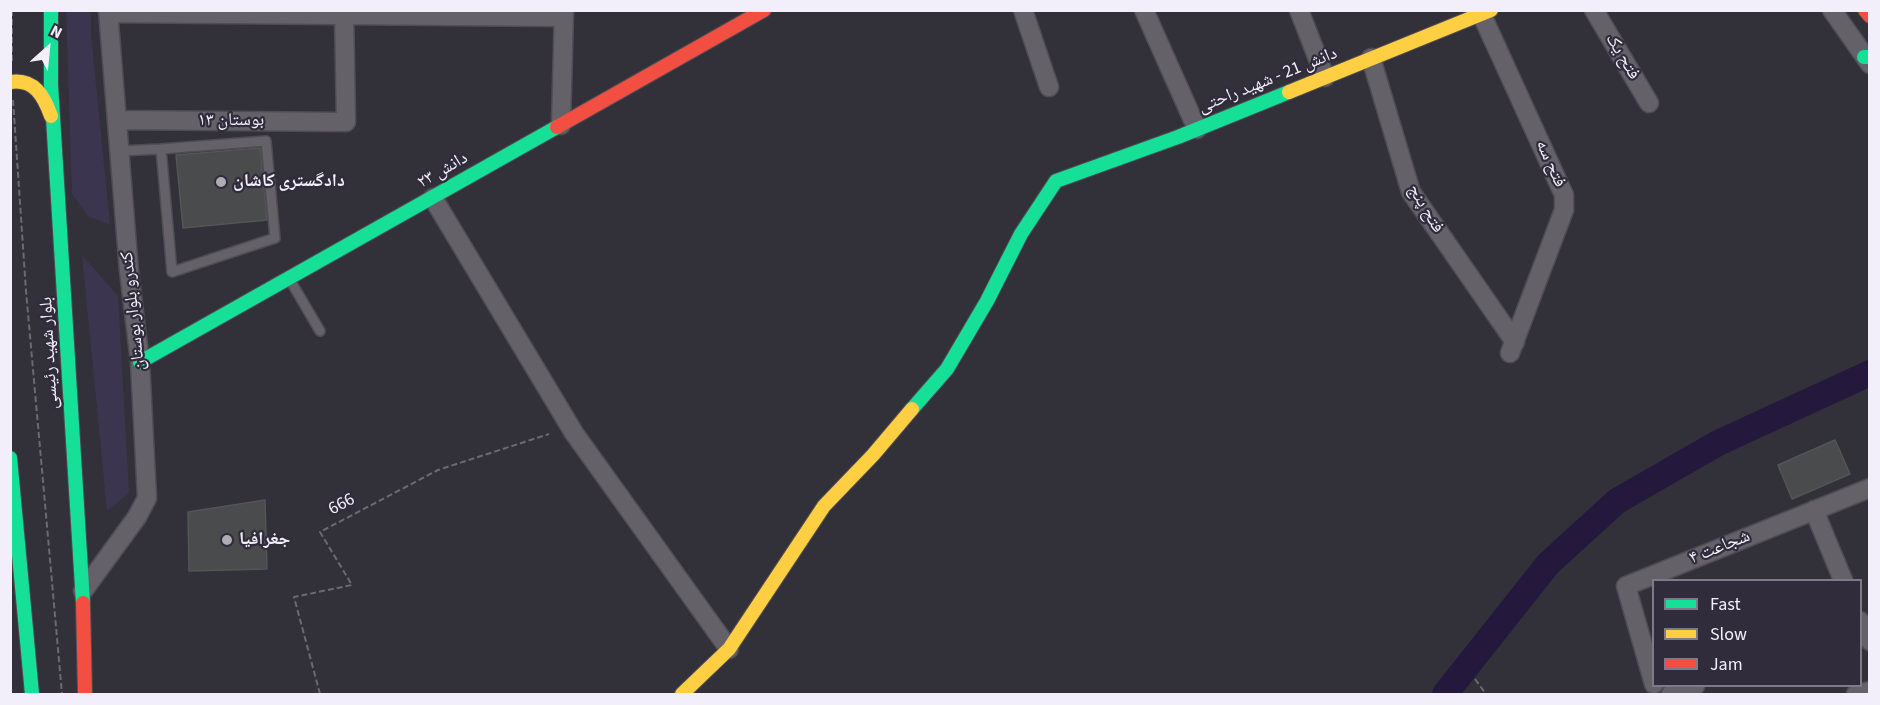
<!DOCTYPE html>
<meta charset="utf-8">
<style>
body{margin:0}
#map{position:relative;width:1880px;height:705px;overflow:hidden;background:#323038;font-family:"Source Sans 3",sans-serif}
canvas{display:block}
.frame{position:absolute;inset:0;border:12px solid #f2effa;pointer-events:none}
.legend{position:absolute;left:1652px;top:579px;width:210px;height:108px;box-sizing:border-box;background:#302c3c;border:2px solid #7e7a88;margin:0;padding:8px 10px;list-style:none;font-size:18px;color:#f2effa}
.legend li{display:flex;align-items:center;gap:12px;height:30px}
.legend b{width:30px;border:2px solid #7e7a88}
.north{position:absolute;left:18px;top:18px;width:60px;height:60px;-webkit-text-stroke:4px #302c3c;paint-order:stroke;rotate:27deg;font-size:16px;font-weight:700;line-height:24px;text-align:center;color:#f2effa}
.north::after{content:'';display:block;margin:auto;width:21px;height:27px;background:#f2effa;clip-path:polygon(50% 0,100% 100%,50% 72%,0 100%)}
</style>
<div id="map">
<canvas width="1880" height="705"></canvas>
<div class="frame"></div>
<ul class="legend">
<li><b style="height:8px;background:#16e098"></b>Fast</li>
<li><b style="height:8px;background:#ffcf43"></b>Slow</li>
<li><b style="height:8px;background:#f24e42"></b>Jam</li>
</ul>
<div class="north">N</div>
</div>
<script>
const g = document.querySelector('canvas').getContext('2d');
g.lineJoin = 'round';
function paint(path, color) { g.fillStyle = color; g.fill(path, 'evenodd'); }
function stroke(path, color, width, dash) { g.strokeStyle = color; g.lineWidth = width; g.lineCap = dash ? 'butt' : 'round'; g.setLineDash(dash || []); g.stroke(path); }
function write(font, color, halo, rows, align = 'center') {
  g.font = font + ' "Source Sans 3","Noto Naskh Arabic",sans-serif'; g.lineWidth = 4.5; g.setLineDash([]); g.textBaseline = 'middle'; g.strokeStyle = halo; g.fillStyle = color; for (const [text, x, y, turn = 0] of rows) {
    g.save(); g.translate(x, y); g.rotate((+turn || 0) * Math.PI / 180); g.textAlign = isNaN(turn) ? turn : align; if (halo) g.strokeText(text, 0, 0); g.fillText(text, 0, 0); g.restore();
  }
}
paint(new Path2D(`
 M66,11H91V35L110,225L88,216L72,194Z
 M82,255L118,296L129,493L107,511Z`), '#3c354f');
stroke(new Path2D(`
 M1445,694L1548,564L1617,501L1718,443L1870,373`), '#25183d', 26);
const building = new Path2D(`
 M260,148L267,220L183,228L176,155Z
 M1835,440L1850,474L1792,499L1778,465Z
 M265,500L267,569L189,571L188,512Z`);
paint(building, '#494b4c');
stroke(building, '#535557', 1.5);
const lane = new Path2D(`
 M119,151L161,149L172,272L275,238L266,141L161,149
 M290,280L320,331`);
const street = new Path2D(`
 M1023,10L1049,87
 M1144,10L1197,129
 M1299,10L1325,77
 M1594,10L1649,103
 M1832,10L1870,64
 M108,13L563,17
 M1481,13L1564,195V210L1510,353
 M1371,58L1411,192L1515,342
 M117,120L346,122L344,10
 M561,125L564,10
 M433,198L574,433L729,649
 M1814,510L1843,580
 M83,591L137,517L147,498L140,362L129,271L108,10
 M1860,621L1870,641
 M1654,684L1626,586L1870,488
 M1671,694L1695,686
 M1856,694L1870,691`);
const fast = new Path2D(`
 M51,10V85L83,603
 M1864,57H1870
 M140,362L557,127
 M912,409L947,369L987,301L1021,234L1056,181L1178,137L1289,92
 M10,458L32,694`);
const slow = new Path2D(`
 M10,82C34,78 44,96 51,116
 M1289,92L1491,10
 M682,694L729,649L824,506L873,455L912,409`);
const jam = new Path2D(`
 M1865,10L1870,16
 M557,127L764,10
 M83,603L85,694`);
stroke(lane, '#4e4c54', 12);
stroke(street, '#4e4c54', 21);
stroke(fast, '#4e4c54', 16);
stroke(slow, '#4e4c54', 16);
stroke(jam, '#4e4c54', 16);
stroke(new Path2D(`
 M12,10V62
 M13,100L26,291L62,694
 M1475,679L1486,694
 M320,694L294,597L352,585L320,532L438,470L549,434`), '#6c6a70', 2, [6, 3]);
stroke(lane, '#646168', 9);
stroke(street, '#646168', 18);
stroke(fast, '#16e098', 14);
stroke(slow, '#ffcf43', 14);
stroke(jam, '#f24e42', 14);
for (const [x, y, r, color] of [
 [221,182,6,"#afacb6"],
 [227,540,6,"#afacb6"]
]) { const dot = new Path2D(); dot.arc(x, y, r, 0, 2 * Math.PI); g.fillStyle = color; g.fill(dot); stroke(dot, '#302c3c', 2); }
write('18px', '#f2effa', '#302c3c', [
 ["فتح یک",1622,57,59],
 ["دانش 21 - شهید راحتی",1268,81,-22],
 ["بوستان ۱۳",231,121],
 ["فتح سه",1550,164,66],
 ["دانش ۲۳",443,171,-30],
 ["فتح پنج",1425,209,59],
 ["کندرو بلوار بوستان",134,311,-96],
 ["بلوار شهید رئیسی",50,353,-93],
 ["666",342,505,-28],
 ["شجاعت ۴",1720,548,-22]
]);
write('bold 18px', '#f2effa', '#302c3c', [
 ["دادگستری کاشان",233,182],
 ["جغرافیا",239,540]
], 'left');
</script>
